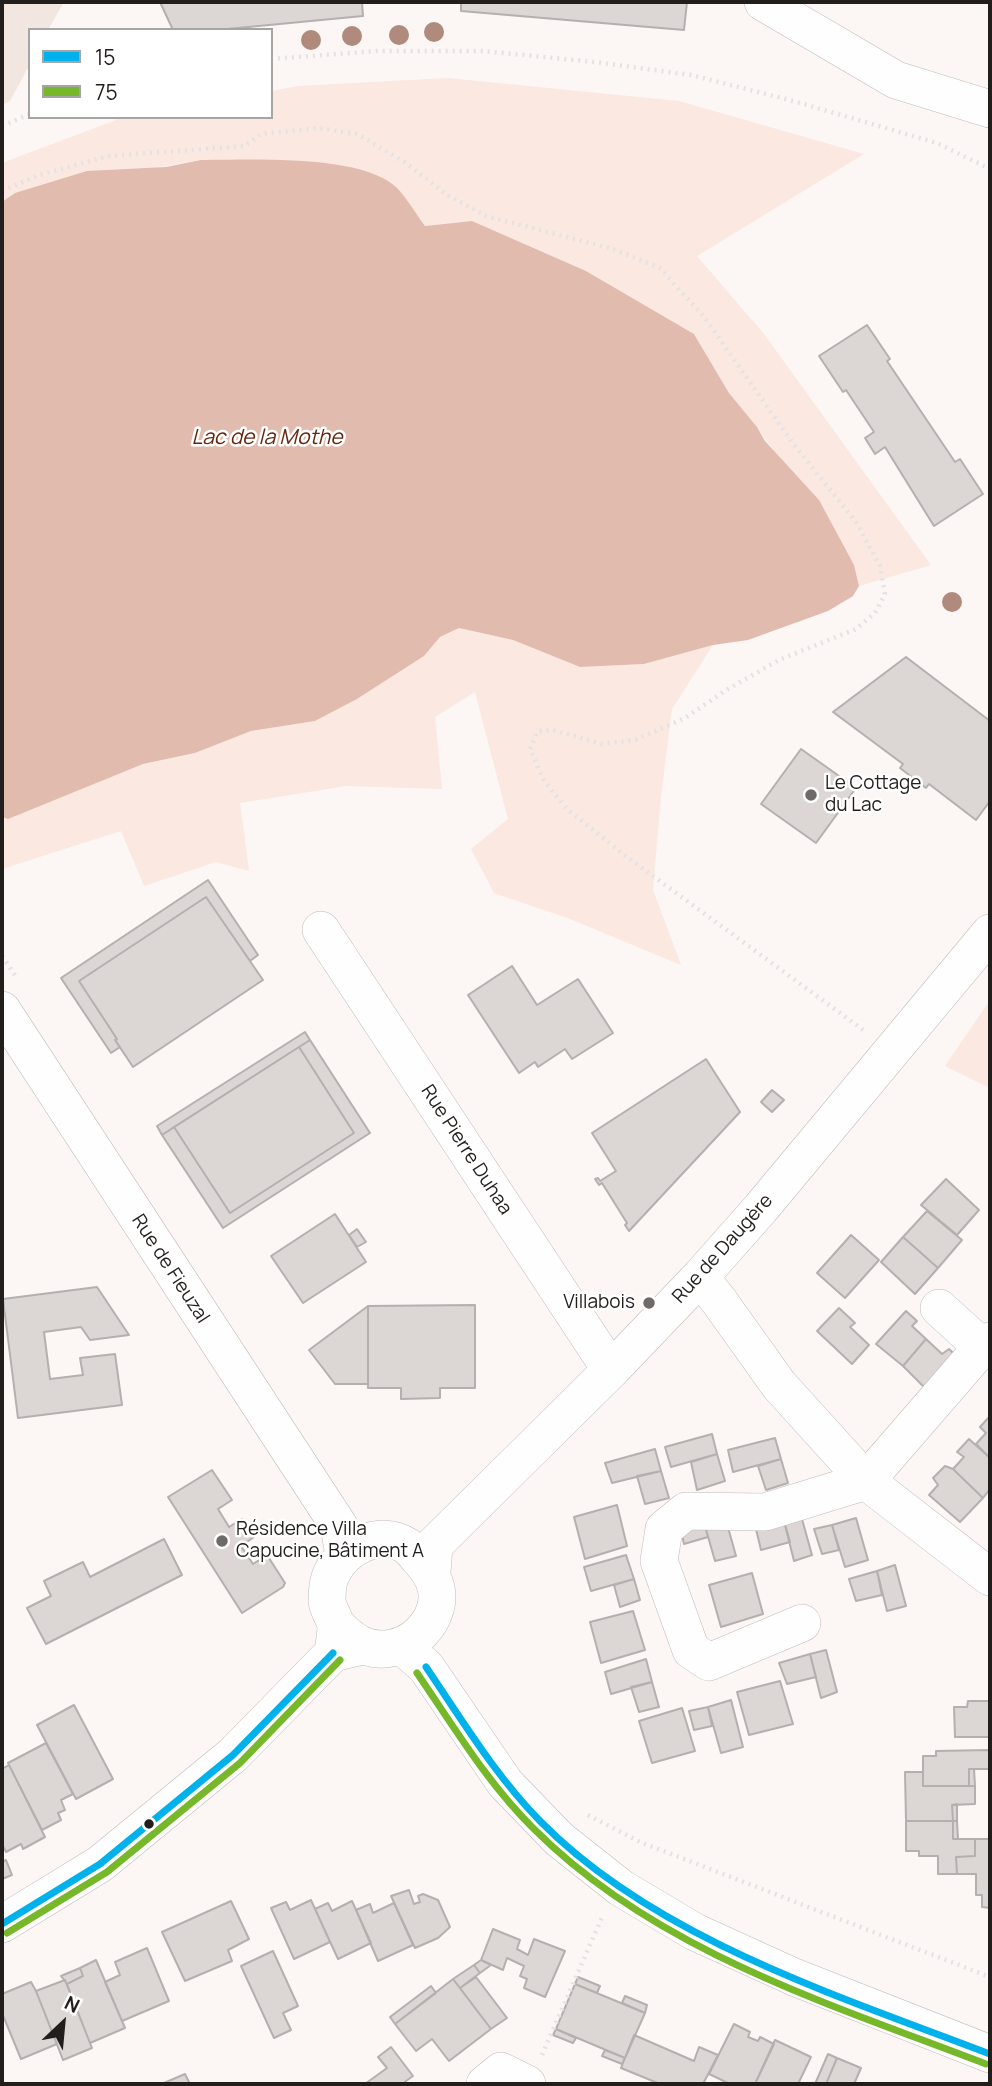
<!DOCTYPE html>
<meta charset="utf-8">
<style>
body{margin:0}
#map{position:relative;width:992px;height:2086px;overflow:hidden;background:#fcf6f5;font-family:Manrope,sans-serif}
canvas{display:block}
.frame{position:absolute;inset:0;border:4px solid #221e1c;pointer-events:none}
.legend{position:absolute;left:28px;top:28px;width:245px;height:91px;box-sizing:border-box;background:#fff;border:2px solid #a7a5a4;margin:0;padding:9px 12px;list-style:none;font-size:21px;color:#221e1c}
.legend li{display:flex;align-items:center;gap:14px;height:35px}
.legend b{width:35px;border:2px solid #a7a5a4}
.north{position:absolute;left:28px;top:1988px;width:70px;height:70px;-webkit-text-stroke:5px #fff;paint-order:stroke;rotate:26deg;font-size:19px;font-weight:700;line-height:28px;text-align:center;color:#221e1c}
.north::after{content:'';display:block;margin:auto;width:24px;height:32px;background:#221e1c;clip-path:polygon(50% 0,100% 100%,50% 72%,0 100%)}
</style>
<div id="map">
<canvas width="992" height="2086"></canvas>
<div class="frame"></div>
<ul class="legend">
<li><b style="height:9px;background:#00b1eb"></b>15</li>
<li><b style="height:9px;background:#76b82a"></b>75</li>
</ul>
<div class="north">N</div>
</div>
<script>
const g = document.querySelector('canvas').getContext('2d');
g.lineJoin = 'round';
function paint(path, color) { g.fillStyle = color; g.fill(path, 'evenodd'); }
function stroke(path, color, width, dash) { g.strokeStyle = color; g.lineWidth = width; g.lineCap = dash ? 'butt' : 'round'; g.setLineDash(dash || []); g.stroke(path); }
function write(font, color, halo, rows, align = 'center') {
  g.font = font + ' Manrope,sans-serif'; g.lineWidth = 5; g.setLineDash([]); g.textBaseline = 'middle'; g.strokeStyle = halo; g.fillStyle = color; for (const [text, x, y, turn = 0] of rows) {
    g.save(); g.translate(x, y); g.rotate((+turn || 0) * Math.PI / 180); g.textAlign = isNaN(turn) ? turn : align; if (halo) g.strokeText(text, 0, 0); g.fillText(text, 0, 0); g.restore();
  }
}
paint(new Path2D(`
 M2,2H64L48,30H30V64L10,101L2,105Z`), '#f2e6e1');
paint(new Path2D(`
 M448,78L679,101L864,154L697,256L764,334L931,565L859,586L854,565L757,427L729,393L694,334L586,271L472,221L425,226L396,187L201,160L15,193L2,202V163L124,117H271V91L298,86Z
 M459,628L513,640L580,667L644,664L713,645L672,709L661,796L653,890L681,965L570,919L494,893L471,849L508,819L475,692L435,717L442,789L346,786L240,803L249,871L216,862L144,886L121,831L2,869V818H8L143,764L195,753L251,731L315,721L357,699L424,656L440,637Z
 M990,1000V1088L945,1066Z`), '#fae8e1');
paint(new Path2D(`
 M201,160C250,160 360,154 396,187C407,198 416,214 425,226L472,221L586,271L694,334L729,393L757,427L765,441L819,500L854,565L859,586L853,596L828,611L748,640L713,645L644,664L580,667L513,640L459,628L440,637L424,656L357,699L315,721L251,731L195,753L143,764L8,819L2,817V202L15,193L87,171L166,167Z`), '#e1bcae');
const building = new Path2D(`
 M160,2H362L363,16L217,30H173Z
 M461,2H687L684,30L461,11Z
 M867,325L890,359L887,361L955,462L960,459L983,494L934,526L885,447L875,454L865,438L874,432L846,390L843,392L819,356Z
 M906,657L990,721V801L976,820L929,784L926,788L900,768L903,764L833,712Z
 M801,749L856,788L816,843L761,804Z
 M208,880L258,955L250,961L206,897L79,981L117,1039L115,1040L120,1047L111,1053L61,978Z
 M206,897L263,980L133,1067L115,1040L117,1039L79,981Z
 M512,966L537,1005L578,979L613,1033L572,1059L565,1049L538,1067L535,1062L519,1073L468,995Z
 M305,1032L310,1040L162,1135L157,1126Z
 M310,1040L370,1133L223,1228L162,1135L174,1127L230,1213L354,1133L299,1047Z
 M299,1047L354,1133L230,1213L174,1127Z
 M706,1059L740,1112L629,1231L625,1225L627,1223L602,1183L599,1185L595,1179L598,1178L600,1181L616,1171L592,1133Z
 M772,1090L784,1100L772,1112L761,1102Z
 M946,1179L979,1210L957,1235L921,1205Z
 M927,1211L962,1240L938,1268L903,1237Z
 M335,1214L366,1262L303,1303L271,1256Z
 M357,1229L366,1242L357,1247L349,1235Z
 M851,1235L879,1260L845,1298L817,1273Z
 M903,1237L938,1268L915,1294L881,1262Z
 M97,1287L129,1335L90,1340L81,1327L44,1332L50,1379L83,1375L80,1358L115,1354L122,1405L18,1418L3,1299Z
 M475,1305V1388H440V1398L401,1399V1388H368V1306Z
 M368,1306V1384H335L309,1350Z
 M839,1308L855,1323L850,1327L869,1345L852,1364L817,1331Z
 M906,1311L917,1321L912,1326L926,1339L903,1366L876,1344Z
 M926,1339L942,1354L949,1349L958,1358L928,1391L903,1366Z
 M990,1416V1458L976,1444L986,1433L980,1427Z
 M712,1434L717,1454L671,1467L665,1447Z
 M775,1438L781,1459L733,1472L728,1450Z
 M969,1439L990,1458V1489L983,1498L953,1469L964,1457L957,1452Z
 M655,1449L661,1471L612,1483L605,1463Z
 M717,1454L725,1481L697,1490L691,1462Z
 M781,1459L788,1483L766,1490L758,1466Z
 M945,1466L953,1469L983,1498L960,1522L929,1495L938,1485L933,1478Z
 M212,1470L232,1500L218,1509L229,1527L242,1519L254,1537L241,1546L253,1564L267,1555L285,1583L283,1587L242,1613L168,1497Z
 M661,1471L669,1498L645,1504L637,1476Z
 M617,1505L627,1546L585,1559L574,1517Z
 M800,1512L812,1555L794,1561L783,1517Z
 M724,1513L736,1556L715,1561L703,1519Z
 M783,1517L790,1542L761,1550L755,1525Z
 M856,1518L868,1560L845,1567L832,1525Z
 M703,1519L708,1537L684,1544L680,1525Z
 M832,1525L839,1550L822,1554L814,1529Z
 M164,1539L182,1575L46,1644L27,1608L51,1596L44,1581L83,1562L90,1577Z
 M626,1555L634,1579L591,1591L584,1567Z
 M895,1565L906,1606L887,1611L877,1571Z
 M877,1571L882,1595L856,1601L849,1579Z
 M752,1573L763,1614L721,1627L709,1585Z
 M634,1579L640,1600L620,1607L614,1585Z
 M633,1611L645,1650L601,1663L590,1622Z
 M826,1650L837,1692L821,1698L810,1654Z
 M810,1654L816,1677L787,1684L779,1663Z
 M646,1659L652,1682L611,1694L605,1672Z
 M780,1681L793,1724L749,1735L737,1692Z
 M652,1682L659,1707L639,1712L631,1687Z
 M731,1700L743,1747L721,1753L708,1707Z
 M968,1701H990V1737H955L954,1707H967Z
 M74,1705L113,1779L76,1799L37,1725Z
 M708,1707L712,1726L694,1730L689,1711Z
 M682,1708L695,1751L652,1763L639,1721Z
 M46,1743L73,1794L61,1800L65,1810L58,1813L61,1820L42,1830L8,1763Z
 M990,1750V1769H969V1786H923V1756H936V1751Z
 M9,1765L45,1837L23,1849L21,1844L6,1852L2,1844V1769Z
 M969,1769H974L975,1786H969Z
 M905,1772H923V1786H975V1804L952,1805L953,1821H906Z
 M957,1804V1821H953L952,1805Z
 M906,1821H953V1839H975V1856L956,1857L957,1874H938V1856H919V1851H906Z
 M953,1821H957L958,1839H953Z
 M975,1839H990V1908L982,1907V1895H976V1874H957L956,1857L975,1856Z
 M6,1860L12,1875L2,1879V1862Z
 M409,1890L414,1904L420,1902L418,1896L423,1894L438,1900L450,1927L438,1938L415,1948L391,1896Z
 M311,1900L330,1942L294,1959L271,1908L286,1902L290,1910Z
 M231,1901L249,1939L228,1950L232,1961L185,1981L162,1932Z
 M352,1901L371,1943L338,1959L315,1909L328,1903L332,1911Z
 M394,1903L413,1945L378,1961L356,1910L370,1904L373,1913Z
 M493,1929L520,1940L517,1949L528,1955L534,1939L565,1951L545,1997L524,1988L527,1979L520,1976L524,1966L507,1958L503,1970L481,1960Z
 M147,1948L169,2001L122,2021L105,1982L120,1975L115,1962Z
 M273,1951L298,2006L283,2013L291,2030L274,2038L241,1966Z
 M96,1960L125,2028L90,2043L67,1984L83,1976L80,1968Z
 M481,1960L491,1965L480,1973L474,1965Z
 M474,1965L480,1973L460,1988L453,1979Z
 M80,1968L83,1976L67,1984L61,1976Z
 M476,1977L507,2018L491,2029L460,1988Z
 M578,1977L600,1986L597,1993L575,1984Z
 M453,1979L491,2029L449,2061L432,2039L416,2051L395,2024Z
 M65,1980L92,2048L63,2060L36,1991Z
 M31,1982L36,1991L57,2044L21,2059L2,2013V1994Z
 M575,1984L645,2013L625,2058L556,2029Z
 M431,1986L436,1993L395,2024L390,2017Z
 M625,1996L647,2005L645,2013L622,2003Z
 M734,2024L750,2032L748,2037L758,2041L760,2037L774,2044L755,2084H728V2083L709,2074Z
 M556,2029L576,2038L573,2043L553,2035Z
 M634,2035L694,2061L699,2047L718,2055L703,2084H660L621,2068Z
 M775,2040L811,2057L798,2084H755Z
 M391,2047L413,2076L402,2084H365L387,2068L378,2057Z
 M605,2050L625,2058L622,2064L602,2056Z
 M828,2054L837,2058L826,2084H815Z
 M837,2058L861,2068L854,2084H826Z
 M185,2074L190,2084H164V2083Z`);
paint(building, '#dcd7d5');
stroke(building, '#b4b0af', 2);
const minor = new Path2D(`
 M763,2L896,80L990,109
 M321,930L611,1370
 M2,1010L339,1526L344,1555
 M700,1277L719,1301L779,1385L866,1481L990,1577
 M939,1308L982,1347
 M432,1572L434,1545L611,1370L700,1277L761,1208L990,933
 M802,1623L709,1662L691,1650L659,1561L664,1529L686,1511L765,1512L866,1481L982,1347L990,1341
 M402,1646L426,1667L505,1783L559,1839L621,1888L695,1932L794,1977L990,2054
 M333,1653C334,1645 336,1635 336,1626C335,1618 328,1610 327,1601C327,1594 328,1581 331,1575C343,1548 379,1528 407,1546C411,1549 415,1554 418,1558C436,1577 444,1596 430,1621C421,1635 409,1645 392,1648C368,1653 351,1641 336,1624
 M2,1924L100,1864L233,1755L333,1653L362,1646
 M485,2084L501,2071L527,2084`);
stroke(minor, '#c0bbba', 38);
stroke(new Path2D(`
 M271,59L376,51H483L595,62L691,75L786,99L937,143L990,169
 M2,126L30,114
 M2,191L39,175L109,156L245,146L261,134L318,128L357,134L406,163L447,195L486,216L613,249L660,268L705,318L792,442L856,522L880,566L885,594L875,613L856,629L779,660L728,689L685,718L635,740L602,744L553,730L538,731L530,749L544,781L567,809L627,857L866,1032
 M2,956L17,978
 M588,1815L640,1842L990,1977
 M542,2055L603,1915`), '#e4e2e2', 4.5, [2, 5]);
stroke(minor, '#fffefe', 37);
stroke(new Path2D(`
 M426,1667C462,1720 495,1775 540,1821C656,1939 839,1996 990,2054
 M2,1924L100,1864L233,1755L333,1653`), '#00b1eb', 7);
stroke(new Path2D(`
 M417,1673C454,1727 488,1784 534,1829C656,1951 830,2004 986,2064
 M7,1933L107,1872L240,1763L340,1660`), '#76b82a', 7);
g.fillStyle = '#b08b7d';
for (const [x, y] of [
 [434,32],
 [399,35],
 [352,36],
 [311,40],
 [952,602]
]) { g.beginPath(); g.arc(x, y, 10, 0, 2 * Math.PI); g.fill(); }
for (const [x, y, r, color] of [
 [811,795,7,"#6e6a68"],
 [649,1303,7,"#6e6a68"],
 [222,1541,7,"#6e6a68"],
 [149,1824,6,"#221e1c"]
]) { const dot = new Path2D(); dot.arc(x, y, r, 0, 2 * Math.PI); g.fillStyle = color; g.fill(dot); stroke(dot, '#fff', 2.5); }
write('19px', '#221e1c', '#fff', [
 ["Le Cottage",825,784],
 ["du Lac",825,806],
 ["Villabois",635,1303,"right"],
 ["Résidence Villa",236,1530],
 ["Capucine, Bâtiment A",236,1552]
], 'left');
write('19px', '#221e1c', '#fff', [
 ["Rue Pierre Duhaa",466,1150,57],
 ["Rue de Daugère",723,1249,-48],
 ["Rue de Fieuzal",170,1269,57]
]);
write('italic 21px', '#64270e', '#fff', [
 ["Lac de la Mothe",267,438]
]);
</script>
